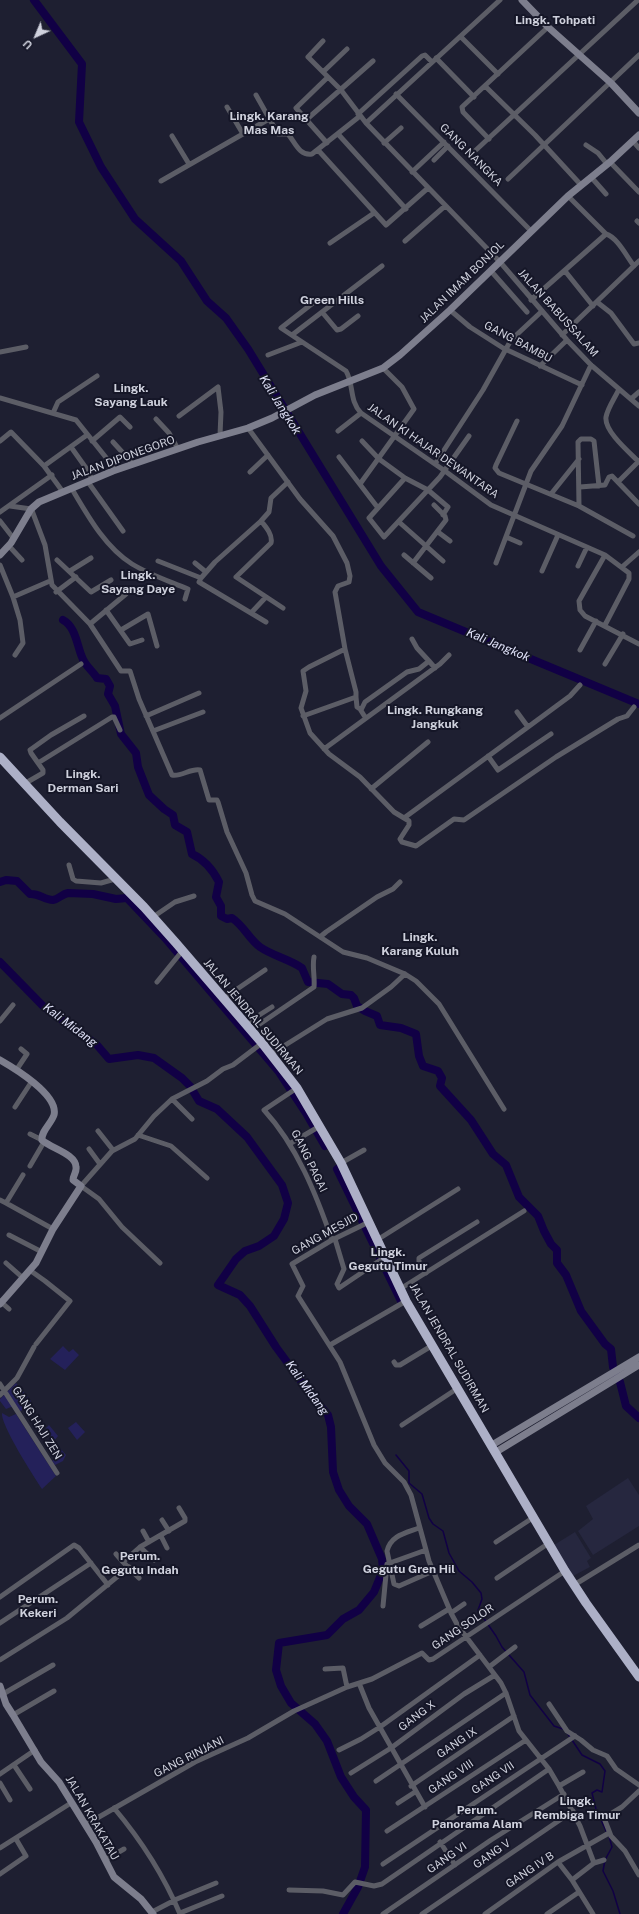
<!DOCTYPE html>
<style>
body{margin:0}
#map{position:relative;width:639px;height:1914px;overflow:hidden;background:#1e1f31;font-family:"Public Sans",sans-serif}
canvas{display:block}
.north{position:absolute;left:16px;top:16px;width:40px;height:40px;-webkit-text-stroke:3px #151627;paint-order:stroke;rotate:224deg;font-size:11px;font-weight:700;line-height:16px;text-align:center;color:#cfd1dd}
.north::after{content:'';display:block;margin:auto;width:14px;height:18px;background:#cfd1dd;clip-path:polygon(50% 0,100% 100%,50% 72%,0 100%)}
</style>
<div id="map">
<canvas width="639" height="1914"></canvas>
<div class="north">U</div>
</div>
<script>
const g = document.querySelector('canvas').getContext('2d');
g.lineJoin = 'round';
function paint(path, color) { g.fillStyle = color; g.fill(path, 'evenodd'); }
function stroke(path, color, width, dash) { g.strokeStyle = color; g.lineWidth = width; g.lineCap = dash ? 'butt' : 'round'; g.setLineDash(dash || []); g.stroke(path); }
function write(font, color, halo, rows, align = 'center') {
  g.font = font + ' "Public Sans",sans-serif'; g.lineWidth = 4; g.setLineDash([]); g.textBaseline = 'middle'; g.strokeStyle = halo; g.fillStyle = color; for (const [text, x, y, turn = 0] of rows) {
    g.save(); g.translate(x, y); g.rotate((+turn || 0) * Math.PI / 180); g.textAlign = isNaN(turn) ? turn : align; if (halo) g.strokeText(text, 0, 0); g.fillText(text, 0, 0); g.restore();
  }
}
paint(new Path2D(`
 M628,1478L639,1495V1526L593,1555L578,1531L593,1519L586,1506Z
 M575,1532L591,1558L587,1561L590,1567L573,1576L554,1545Z`), '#26273f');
paint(new Path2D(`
 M63,1346L69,1352L73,1349L79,1355L65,1370L50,1359Z
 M16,1383L31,1401L21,1411L11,1407L6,1409L0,1401V1399Z
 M2,1413L9,1417L16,1414L56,1476L42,1489C34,1477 0,1424 2,1413Z
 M76,1422L85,1432L77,1440L68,1428Z
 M49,1425L58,1436L54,1441L66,1455L63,1461L55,1465L52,1461L57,1457L49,1440L51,1436L46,1428Z`), '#24215a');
stroke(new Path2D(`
 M396,1455L409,1471V1483L422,1494L429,1518L433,1524L443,1531L449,1553L459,1571L472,1582L481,1593L482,1599L478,1610L496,1636L502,1647L524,1672L530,1695L554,1726L563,1729
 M568,1734L582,1755L600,1764L605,1771L602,1792L597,1790L592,1793L596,1809L607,1833
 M609,1836L612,1847L605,1860L603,1871L613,1891L620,1914`), '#110045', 1.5);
stroke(new Path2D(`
 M34,0L82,64L79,122L101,167L135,219L181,261L207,301L226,318L248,349L381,566L418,612L639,704
 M63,620C76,627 77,646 82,657C85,666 93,671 97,678L106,679L110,686L108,694L115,706L121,734L136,753L138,767L149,795L164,809L173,815L175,825L187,832L192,854C205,860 213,870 219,882L216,897L221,906V916L227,919L232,918C244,926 249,939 260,947C273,956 289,959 302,968L308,982L328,984L342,994L351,995L354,998L357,1006L365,1011L377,1016L380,1025L401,1028L416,1034L419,1056L423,1066L438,1071L442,1078L440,1086L471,1120L493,1154L506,1165L519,1197L538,1216L544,1231L551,1244L557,1250V1263L566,1275L581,1311L605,1344L611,1349L613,1367L620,1382L626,1406L639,1418
 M0,882L6,880L17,881L30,894C39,893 44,900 53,900C59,899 62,894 68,893L93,894L116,899L127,898L165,938L279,1072L306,1113L325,1146
 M0,962L43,1006L97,1045L109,1059L138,1055L154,1058L182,1078L190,1086L199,1101L217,1109L247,1137L282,1185L288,1203L284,1219L274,1236L259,1246L245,1251L236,1259L218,1285L240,1295L250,1306L276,1347L312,1396L328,1415L331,1427L333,1472L339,1490L349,1506L367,1524L382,1559L383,1570L374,1592L359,1610L343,1619L327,1635L279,1643L276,1670L281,1686L291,1703L315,1724L327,1741L341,1777L354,1797L366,1810L365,1867L358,1887L343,1914
 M337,1169L401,1301`), '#110045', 8);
stroke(new Path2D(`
 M461,37L498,74
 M323,41L308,57L341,90L366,123L500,262L567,340L591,365L639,406
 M436,58L474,97
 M323,72L347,49
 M485,86L535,135L581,185
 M396,94L531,231
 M256,95L278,134H288C295,142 299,156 312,154L360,116
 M227,107L243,134
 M358,114L422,56L425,55L432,62
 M306,120L373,61
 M366,123L500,0
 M338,134L406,209
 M172,136L189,164
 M489,139L463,112L462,107L548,27
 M633,141L639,148
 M327,143L296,108L328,77
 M384,143L401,128
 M586,145L598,153L607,164
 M318,150L386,225L428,188
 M476,150L638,0
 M434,160L448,146
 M610,162L639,192
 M412,172L444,142
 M591,177L606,194
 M508,179L639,55
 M161,181L269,119
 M568,196L606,234C617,237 627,257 634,266
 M637,221L639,223
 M405,241L445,206
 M330,243L374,213
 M491,271L527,312
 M565,271L593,306
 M531,300L606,234
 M597,302L611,313L634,344L639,343
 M313,303L281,328L346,371C354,384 349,401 361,413L445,471L491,505L605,555L629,573V579L605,625
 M450,310L470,327L503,348L582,385
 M322,312L337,330L341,329L358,316
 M292,335L382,266
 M562,335L639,261
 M0,352L26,347
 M268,355L302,342
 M540,366L567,340
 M218,387L221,412L220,435
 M619,389C615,398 608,407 606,417C604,431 629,452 639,462
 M0,398L76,420L116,470
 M631,399L639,392
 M53,413L58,402L97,376
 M179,416L218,387
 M156,419L169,433L178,449
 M517,421L496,465L495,468L499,473L579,506L633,536
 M248,428L300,499L333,536L347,563L350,576L349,582L338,586L335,592L345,649L309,667L303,671L306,691L301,708L310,733L329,754L360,777L394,812L409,821V825L400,839L402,842L416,846L454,819L464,820L556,757L618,719L627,716L634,707
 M338,431L361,413
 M0,441L11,432L44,466L63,492
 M92,441L120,417L130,427
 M362,441L379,459L405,478
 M113,442L133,464
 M71,447L86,468L92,479
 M339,457L378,508L405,478L428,490L448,507L443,515
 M435,464L483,390L511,340L541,312
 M44,466L87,435
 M250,472L268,455
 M88,482L123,531
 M618,482L639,461
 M360,484L414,409L402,387L383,368
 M580,487L605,485L609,477L612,476L639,504
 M72,489C88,516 105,547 132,564C150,575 169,581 188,589L185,599
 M551,494L579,459
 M10,506L31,509
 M579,506L578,442L581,439H591L594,441L599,486
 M31,508L45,545L52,585L90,624L121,671H130L139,699L172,775C181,777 191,768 200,770L209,800H217L218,802L227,832L246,873L252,895L255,901L285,914L343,952L367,958L405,974L416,981L439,1004L504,1109
 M378,508L369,518L384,537L440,477L469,436
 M0,512L52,475
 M0,521L14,539
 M399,522L443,561
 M438,532L450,541
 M506,537L520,543
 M9,546L22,560
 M404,555L431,578
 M605,555L579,601L580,610L585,616L639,644
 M57,560L91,592L111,580
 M158,561L201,578L215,562L261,521
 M195,563L206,572
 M413,563L446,520L445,516L434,505
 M496,563L531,471L562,426L591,365
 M0,565L13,597L50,581
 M578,566L587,547
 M622,567L639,552
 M70,571L91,558
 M542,571L558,535
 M201,578L199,582L266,622
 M56,592L76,577
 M13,597L20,620L23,643L15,655
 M283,608L236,577L271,543C273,535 266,527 261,521L269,512L271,498L288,482
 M106,610L130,644L142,640
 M251,613L266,597
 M90,624L126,594
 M121,630L148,614L157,646
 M412,639L417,648L429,661
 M580,650L596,621
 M605,664L623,634
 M356,697L357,707L360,709L365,717
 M361,710L365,702L407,672L419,669L429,661L435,668
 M146,716L199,693
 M303,716L356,697V692L345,649
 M0,718L81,664
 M528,727L570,696L580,685
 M153,731L203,712
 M324,749L440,664L449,655
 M488,756L498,770L551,734
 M38,763L31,753L30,750L51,735L84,716
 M24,784L43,773V770L38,763L112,717H114L120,730
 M371,789L428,742
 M404,818L528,727L517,712
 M69,865L73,879L76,881L101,883L115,879
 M153,917L175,902L194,896
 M320,937L326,932L377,897L393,889L400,882
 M157,982L183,950
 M224,998L265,970
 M0,1021L13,1005
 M245,1024L272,1007
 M251,1030L314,987C315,976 312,967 314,957
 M271,1054L327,1019L362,1008L391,987L405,974
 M17,1069L27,1054L21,1049
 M297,1088L264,1110C297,1146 316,1194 332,1240
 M172,1099L192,1119
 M15,1107L32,1081
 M98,1131L113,1150
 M30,1134L42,1140
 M138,1135L171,1146L207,1178
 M291,1143L320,1126
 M89,1149L100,1164
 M341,1163L364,1150
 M30,1166L44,1142
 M23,1175L6,1203L53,1229
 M0,1200L6,1203
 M369,1222L332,1240L292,1264L303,1286L298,1296L340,1362L374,1445L385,1463L404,1482L411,1495L429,1561L451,1613L458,1626L501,1683L506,1693L519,1731L549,1769L559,1786L580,1826L594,1863L572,1880L593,1914
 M9,1235L42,1252
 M335,1239L344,1269L337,1284L339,1288L385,1257
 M377,1240L458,1189
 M6,1263L23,1278
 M160,1263L122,1227L99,1199L81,1186L112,1151L135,1139L154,1116L172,1099L207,1081L223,1069L233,1065L262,1043
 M31,1271L45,1281L70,1301L36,1344
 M426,1273L419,1263V1258L477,1222
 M400,1289L524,1211
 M0,1301L9,1309
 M330,1345L406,1301
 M394,1362L396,1365H400L433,1345
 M0,1384L57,1473
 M0,1395L17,1378L34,1347
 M402,1425L458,1388
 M162,1520L169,1531
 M419,1528C406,1533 391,1535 387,1551L394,1584L399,1586L433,1571
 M143,1531L149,1542
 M161,1536L167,1548
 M496,1542L534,1517
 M140,1547L185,1521V1518L179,1508
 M116,1554L123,1562
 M139,1578L123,1562L140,1547L154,1560
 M497,1578L549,1543
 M574,1585L639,1545
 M0,1597L74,1545L79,1548L108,1585
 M383,1606L387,1564L426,1550
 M451,1613L464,1604
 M0,1623L91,1563
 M421,1626L449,1609
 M0,1660L67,1618L129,1567
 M489,1667L515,1647
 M325,1669L343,1668L347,1687
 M359,1683L369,1708L425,1807
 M3,1694L53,1665
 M549,1704L567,1731L581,1740L593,1750L607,1756L616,1769L639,1785
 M13,1715L54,1691
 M339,1750L361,1739L380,1727L480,1655
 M14,1765L30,1789
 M351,1773L391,1748L464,1694L495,1675
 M0,1774L35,1750
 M376,1781L506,1693
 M0,1783L10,1800
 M411,1786L514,1716
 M559,1786L583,1772
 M639,1791L622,1807L604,1818L611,1836L625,1851L639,1875
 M398,1803L415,1792
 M114,1808C141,1840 164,1876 180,1914
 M85,1825L195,1762L248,1738L294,1711L347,1687L372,1679L422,1653L429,1660L433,1659L565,1571
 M387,1831L526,1740
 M440,1842L455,1865
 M0,1848L71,1803
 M105,1860L124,1849
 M558,1862L572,1880
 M594,1863L604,1860
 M383,1864L575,1736
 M0,1874L26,1856L16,1839
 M289,1890L323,1891L343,1895L355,1882L374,1886L382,1884L549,1769
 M152,1912L177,1899L216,1883
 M180,1913L222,1896
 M383,1914L491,1840L564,1794
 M422,1914L573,1811
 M485,1914L558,1862L609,1833
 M547,1914L579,1892`), '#5c5d66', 5);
stroke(new Path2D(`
 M522,0L548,27L611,83L639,113
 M0,555L11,543L31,509L39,502L113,471L198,442L248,428L272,418L315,395L383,368L400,355L450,310L568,196L610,162L639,135
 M0,1060C14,1068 59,1095 54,1115C51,1124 41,1131 42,1140C50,1148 76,1154 76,1167C77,1172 73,1175 73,1180L81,1186L53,1229L36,1263L0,1304
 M492,1445L639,1357
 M496,1452L639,1365
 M0,1686L6,1704L13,1715L41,1762L59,1782L96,1842L114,1877L141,1899L153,1914`), '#7d7e8d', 7);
stroke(new Path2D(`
 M0,757L60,822L144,907L176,943L262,1043L297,1088L341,1163L406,1301L565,1571L586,1603L639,1677`), '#adb0c7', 9);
write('11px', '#cfd1dd', '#151627', [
 ["GANG NANGKA",471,155,45],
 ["JALAN IMAM BONJOL",462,282,-44],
 ["JALAN BABUSSALAM",558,313,48],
 ["GANG BAMBU",518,342,28],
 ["JALAN KI HAJAR DEWANTARA",433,451,35],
 ["JALAN DIPONEGORO",123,458,-20],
 ["JALAN JENDRAL SUDIRMAN",253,1017,50],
 ["GANG PAGAI",309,1161,64],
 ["GANG MESJID",325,1234,-29],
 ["JALAN JENDRAL SUDIRMAN",449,1348,60],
 ["GANG HAJI ZEN",37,1423,58],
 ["GANG SOLOR",463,1627,-34],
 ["GANG X",417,1716,-37],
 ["GANG IX",457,1743,-34],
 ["GANG RINJANI",189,1757,-27],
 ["GANG VIII",451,1777,-34],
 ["GANG VII",493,1778,-34],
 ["JALAN KRAKATAU",92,1818,60],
 ["GANG V",492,1854,-35],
 ["GANG VI",447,1858,-35],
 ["GANG IV B",530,1870,-34]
]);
write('bold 12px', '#cfd1dd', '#151627', [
 ["Lingk. Tohpati",555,20],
 ["Lingk. Karang",269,116],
 ["Mas Mas",269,130],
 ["Green Hills",332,300],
 ["Lingk.",131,388],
 ["Sayang Lauk",131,402],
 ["Lingk.",138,575],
 ["Sayang Daye",138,589],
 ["Lingk. Rungkang",435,710],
 ["Jangkuk",435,724],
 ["Lingk.",83,774],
 ["Derman Sari",83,788],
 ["Lingk.",420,937],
 ["Karang Kuluh",420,951],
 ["Lingk.",388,1252],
 ["Gegutu Timur",388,1266],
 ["Perum.",140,1556],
 ["Gegutu Indah",140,1570],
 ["Gegutu Gren Hil",409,1569],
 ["Perum.",38,1599],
 ["Kekeri",38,1613],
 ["Lingk.",577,1801],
 ["Rembiga Timur",577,1815],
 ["Perum.",477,1810],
 ["Panorama Alam",477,1824]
]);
write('italic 12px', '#dee0f6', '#151627', [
 ["Kali Jangkok",280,405,58],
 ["Kali Jangkok",498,645,23],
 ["Kali Midang",70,1025,37],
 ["Kali Midang",307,1388,54]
]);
</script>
